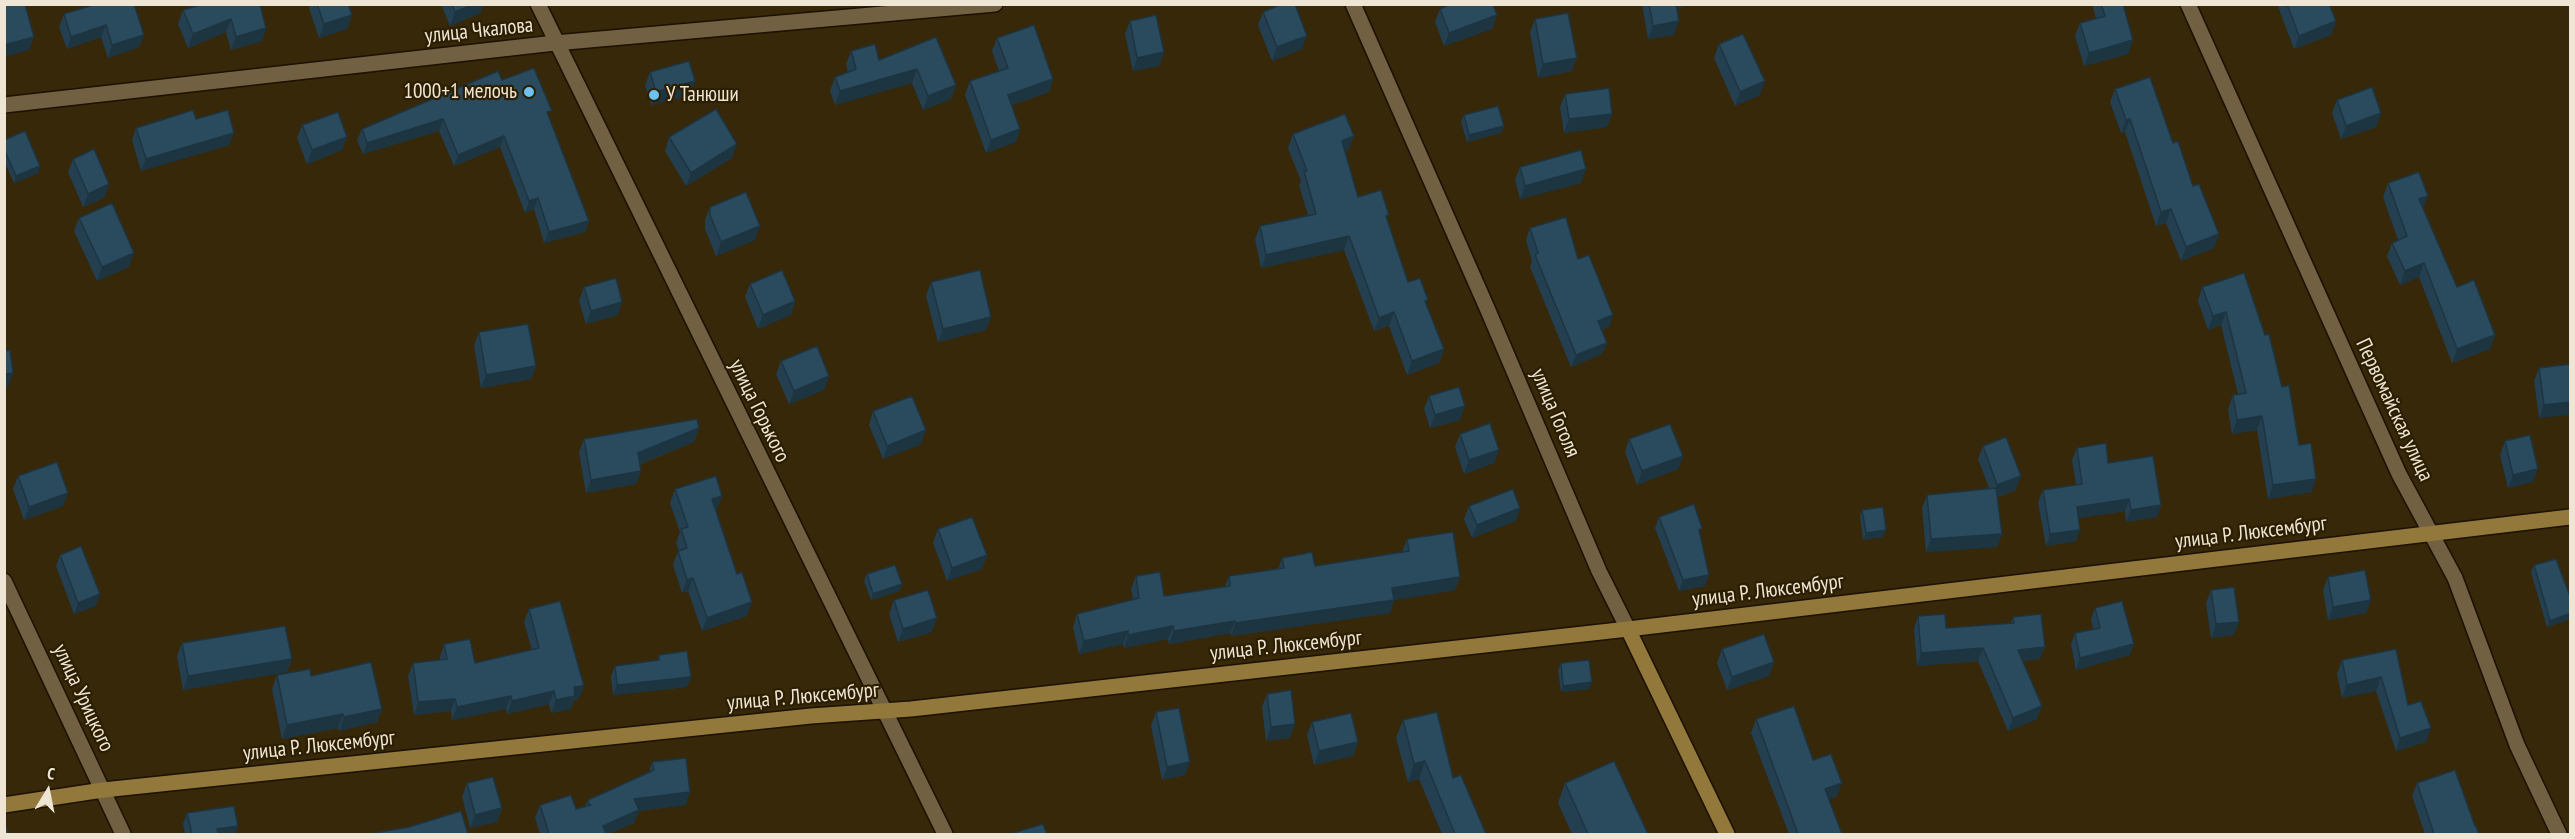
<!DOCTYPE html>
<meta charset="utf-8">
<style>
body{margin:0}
#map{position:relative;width:2575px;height:839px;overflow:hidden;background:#362809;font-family:"PT Sans Narrow",sans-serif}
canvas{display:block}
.frame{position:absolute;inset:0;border:6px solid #eee5d4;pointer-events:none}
.north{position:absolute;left:18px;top:761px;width:60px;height:60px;-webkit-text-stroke:4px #2c1e01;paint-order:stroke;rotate:10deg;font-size:16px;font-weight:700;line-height:24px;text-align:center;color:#eee5d4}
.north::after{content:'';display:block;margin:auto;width:21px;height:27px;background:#eee5d4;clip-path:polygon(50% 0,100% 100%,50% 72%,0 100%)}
</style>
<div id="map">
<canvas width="2575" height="839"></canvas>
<div class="frame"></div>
<div class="north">С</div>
</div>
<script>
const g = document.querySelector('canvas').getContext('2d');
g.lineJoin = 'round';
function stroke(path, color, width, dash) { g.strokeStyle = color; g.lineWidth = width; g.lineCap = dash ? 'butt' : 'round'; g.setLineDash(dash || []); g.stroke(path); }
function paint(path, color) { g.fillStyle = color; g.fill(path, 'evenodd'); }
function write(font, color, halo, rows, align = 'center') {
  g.font = font + ' "PT Sans Narrow",sans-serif'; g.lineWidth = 4.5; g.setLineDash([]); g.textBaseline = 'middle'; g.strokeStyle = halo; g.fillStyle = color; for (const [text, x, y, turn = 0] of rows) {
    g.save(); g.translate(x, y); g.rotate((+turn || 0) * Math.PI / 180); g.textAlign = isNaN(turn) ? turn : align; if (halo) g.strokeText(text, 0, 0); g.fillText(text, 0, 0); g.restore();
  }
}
const street = new Path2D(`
 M538,4L945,834
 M1353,4L1487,308L1599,571L1628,629
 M2188,4L2399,474L2455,578L2517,745L2559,834
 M4,105L555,43L995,4
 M4,581L123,834`);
const secondary = new Path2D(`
 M1628,629L1727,834
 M4,805L103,790L811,716L911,709L1628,629L2570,517`);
stroke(street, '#1c1100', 18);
stroke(secondary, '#1c1100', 18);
stroke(street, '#716142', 15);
stroke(secondary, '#93783c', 15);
paint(new Path2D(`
 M203,4L266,28L262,41L231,50L226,32L188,48L178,24L183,10Z
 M310,4H348L352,15L347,29L319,38L309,8Z
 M441,4H484L480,13L450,26Z
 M1642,4H1690L1677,9L1674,35L1648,39Z
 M2092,4H2123L2133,40L2128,54L2084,66L2075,36L2080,23L2096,18Z
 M2277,4H2329L2336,21L2331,35L2294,49Z
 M1440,9L1497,15L1492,29L1444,46L1435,22Z
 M1263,12L1302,49L1272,61L1258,25Z
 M64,14L144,35L139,47L108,58L101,37L67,49L59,27Z
 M1535,19L1572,71L1538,78L1530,32Z
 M1130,21L1164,52L1159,66L1133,71L1125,34Z
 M936,37L956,85L951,99L923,110L912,83L835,105L830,91L835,77L848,72L846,64L851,51L879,60Z
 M997,38L1053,79L1049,92L1012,105L1020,129L1016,142L986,153L965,95L970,81L999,71L992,51Z
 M1719,44L1760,95L1735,106L1714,58Z
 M650,72L690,95L651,105L645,85Z
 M502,80L549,117L589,221L585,232L544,243L534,209L525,213L500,147L454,166L439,131L363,154L357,140L362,129Z
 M2115,89L2173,143L2193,186L2219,234L2214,248L2181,261L2166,223L2156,226L2125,132L2121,133L2110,102Z
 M1565,94L1612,114L1607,127L1564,133L1560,107Z
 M2337,100L2381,113L2376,127L2341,139L2332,113Z
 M1464,115L1504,126L1501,133L1467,142L1461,122Z
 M196,119L229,145L141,171L132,140L136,128Z
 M302,125L347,137L342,150L307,164L297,138Z
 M1293,134L1349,149L1345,151L1358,197L1387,219L1408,282L1426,304L1444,349L1439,363L1407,375L1389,326L1374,331L1344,250L1261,268L1255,239L1260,226L1308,215L1299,185L1301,181L1288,148Z
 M669,137L732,158L686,186L665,151Z
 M4,140L40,166L38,173L14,183L4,161Z
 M73,159L109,184L104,198L83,207L68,172Z
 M1520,167L1581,183L1520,199L1515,180Z
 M2388,183L2423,209L2457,287L2495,335L2490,349L2452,363L2419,277L2400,285L2387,256L2392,243L2398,240L2383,197Z
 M710,207L755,240L716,256L705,229V220Z
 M79,218L129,267L97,281L74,231Z
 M1530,228L1578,259L1609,327L1602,330V354L1571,367L1530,267L1532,261L1526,240Z
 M2244,273L2282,387L2312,492L2268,499L2257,430L2232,434L2228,409L2233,395L2238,394L2221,325L2208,330L2198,301L2202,287Z
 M931,282L991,317L986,330L938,342L926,296Z
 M750,284L795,301L791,315L758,329L745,297Z
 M584,287L618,315L586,324L579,301Z
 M479,332L536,366L531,379L481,388L474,346Z
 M781,361L829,376L824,390L789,404L776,374Z
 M2571,364L2539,418L2534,381L2539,368Z
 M1429,396L1460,420L1430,428L1424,409Z
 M873,411L921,444L883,459L869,425Z
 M699,428L694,442L640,464L641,471L636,484L586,493L579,452L584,439Z
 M1460,434L1499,450L1494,463L1464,474L1455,447Z
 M1629,439L1683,456L1678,469L1637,485L1625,452Z
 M2505,441L2533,482L2508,488L2500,455Z
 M1983,446L2016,490L1997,497L2002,534L1997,547L1926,552L1922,508L1927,495L1989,488L1978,459Z
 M2077,448L2108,463L2161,505L2157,517L2126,522L2125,511L2079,518L2076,541L2046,546L2038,502L2043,490L2076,485L2072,460Z
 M18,476L63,506L24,520L13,489Z
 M675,489L722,496L717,509H716L747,616L702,631L688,591L682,593L673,565L678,551H679L676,543L680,532L670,503Z
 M1469,506L1516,521L1472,538L1464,519Z
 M1862,510L1883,537L1863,540L1860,516Z
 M1659,517L1700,534L1705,586L1679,591L1655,528Z
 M938,529L987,555L982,569L947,581L933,543Z
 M1407,539L1460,577L1455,590L1394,600L1390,613L1231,636L1230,633L1169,644L1168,639L1124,648L1123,644L1079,654L1073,627L1077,614L1133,599L1131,589L1136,576L1164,596L1225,586L1229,576L1278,569L1282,558L1315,566L1402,552Z
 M60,555L96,606L74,614L56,566Z
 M2534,565L2571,599V619L2547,627L2531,572Z
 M867,574L902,584L899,591L871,600L864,581Z
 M2328,577L2371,600L2366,613L2328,620L2323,590Z
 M2211,590L2234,635L2211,638L2206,603Z
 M894,600L932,632L898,642L889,614Z
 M2095,608L2130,655L2076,670L2071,644L2075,633L2093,629L2091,619Z
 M529,609L579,699L574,700L571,709L551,713L549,704L507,714L506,709L452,720L451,711L414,715L408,676L413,663L440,660V657L444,644L475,663L532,650L524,622Z
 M1918,616L1946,628L2011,623L2013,617L2040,659L2023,661L2037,719L2008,731L1978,661L1917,666L1914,629Z
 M182,643L292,659L287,672L183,690L177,656Z
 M1722,649L1769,676L1727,690L1717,663Z
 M2396,649L2408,705L2426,742L2396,751L2376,691L2342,698L2337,674L2342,660Z
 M659,655L691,677L687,687L613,695L611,676L615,666L657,661Z
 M1561,663L1589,689L1561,692L1558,670Z
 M277,675L311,676L382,709L377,722L339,731L338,728L282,739L272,689Z
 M1267,694L1290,738L1266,741L1262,707Z
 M1156,712L1185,775L1162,780L1151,726Z
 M1756,719L1813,760L1837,796L1829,799L1842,834H1789L1751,733Z
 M1403,720L1453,778L1486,834H1442L1419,779L1408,782L1396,738Z
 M1312,722L1358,742L1353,756L1314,765L1307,735Z
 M652,762L686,805L639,811L634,823L608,834H540L535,818L540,805L576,809L585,806L588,800L649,772Z
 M467,783L502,808L497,822L470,828L462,797Z
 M1565,783L1648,834H1572L1558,803Z
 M2417,783L2475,826L2479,834H2425L2412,796Z
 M187,813L238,826L235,834H185L183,824Z`), '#244050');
paint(new Path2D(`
 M474,4H484L480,13L450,26L455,12Z
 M630,4H645V6Z
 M1672,4H1690L1670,11Z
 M352,15L347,29L319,38L324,24Z
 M1497,15L1492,29L1444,46L1449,33Z
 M231,19L226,32L188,48L193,34Z
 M1679,21L1674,35L1648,39L1653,26Z
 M2336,21L2331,35L2294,49L2299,36Z
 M106,25L101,37L67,49L71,37Z
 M266,28L262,41L231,50L236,37Z
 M144,35L139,47L108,58L112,45Z
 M1307,36L1302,49L1272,61L1277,47Z
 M34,37L29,50L4,57V45Z
 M2133,40L2128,54L2084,66L2089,53Z
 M1164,52L1159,66L1133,71L1137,58Z
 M1577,58L1572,71L1538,78L1543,64Z
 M917,69L912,83L835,105L840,91Z
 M1053,79L1049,92L1003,108L1008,95Z
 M695,81L690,95L651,105L656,92Z
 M1765,81L1760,95L1735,106L1740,92Z
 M956,85L951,99L923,110L928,96Z
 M2381,113L2376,127L2341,139L2346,126Z
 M1612,114L1607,127L1564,133L1569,119Z
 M443,119L439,131L363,154L367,143Z
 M2130,119L2125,132L2121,133L2126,120Z
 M1504,126L1501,133L1467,142L1469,135Z
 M1020,129L1016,142L986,153L991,140Z
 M234,133L229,145L141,171L146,159Z
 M504,136L500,147L454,166L458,155Z
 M1354,136L1349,149L1337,154L1342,141Z
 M347,137L342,150L307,164L312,150Z
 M737,144L732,158L686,186L691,173Z
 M40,166L38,173L14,183L16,176Z
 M1586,169L1581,183L1520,199L1525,186Z
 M109,184L104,198L83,207L88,194Z
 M2428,196L2423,210L2419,199Z
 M538,198L534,209L525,213L529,201Z
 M2171,209L2166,223L2156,226L2161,212Z
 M589,221L585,232L544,243L549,232Z
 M760,226L755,240L716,256L721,242Z
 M2219,234L2214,248L2181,261L2186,247Z
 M1349,236L1344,250L1261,268L1266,255Z
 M134,253L129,267L97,281L102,267Z
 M2424,263L2419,277L2400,285L2405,271Z
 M795,301L791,315L758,329L763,315Z
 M622,302L618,315L586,324L591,311Z
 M1394,312L1389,326L1374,331L1379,318Z
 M2226,312L2221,325L2208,330L2213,316Z
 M1613,315L1609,327L1594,333L1598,321Z
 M991,317L986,330L938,342L943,329Z
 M2495,335L2490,349L2452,363L2457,349Z
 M1607,343L1602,354L1571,367L1576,355Z
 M1444,349L1439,363L1407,375L1412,361Z
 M536,366L531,379L481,388L486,375Z
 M13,373L8,387H4V374Z
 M829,376L824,390L789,404L794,391Z
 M2571,402V415L2539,418L2544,405Z
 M1465,406L1460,420L1430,428L1435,415Z
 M2262,416L2257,430L2232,434L2237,420Z
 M699,428L694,442L633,466L638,453Z
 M926,430L921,444L883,459L887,446Z
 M1499,450L1494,463L1464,474L1469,460Z
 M1683,456L1678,469L1637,485L1642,471Z
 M2538,469L2533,482L2508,488L2513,475Z
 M641,471L636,484L586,493L591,480Z
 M2021,476L2016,490L1992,498L1997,485Z
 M2316,479L2312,492L2268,499L2273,485Z
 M68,493L63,506L24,520L29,507Z
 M722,496L717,509L707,512L712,499Z
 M2129,499L2125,511L2073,519L2077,507Z
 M2161,505L2157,517L2126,522L2131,510Z
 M1520,508L1516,521L1472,538L1477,525Z
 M1886,530L1883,537L1863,540L1866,533Z
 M2080,530L2076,541L2046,546L2050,534Z
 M2002,534L1997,547L1926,552L1931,539Z
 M987,555L982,569L947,581L952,568Z
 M1709,575L1705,586L1679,591L1683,580Z
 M1460,577L1455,590L1389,601L1394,600L1390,613L1231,636L1235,623L1392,588Z
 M693,578L688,591L682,593L687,580Z
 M902,584L899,591L871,600L873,594Z
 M100,594L96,606L74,614L78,603Z
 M2371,600L2366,613L2328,620L2333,607Z
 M752,602L747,616L702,631L707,618Z
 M2571,613V619L2547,627L2550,621Z
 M937,618L932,632L898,642L903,629Z
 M1235,621L1230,633L1169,644L1174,631Z
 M2239,622L2234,635L2211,638L2216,624Z
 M1173,626L1168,639L1124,648L1128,635Z
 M1128,631L1123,644L1079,654L1084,641Z
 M2134,644L2130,655L2076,670L2080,658Z
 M2045,647L2040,659L2013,662L2018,650Z
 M1983,648L1978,661L1917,666L1921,653Z
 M292,659L287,672L183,690L188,676Z
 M1774,662L1769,676L1727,690L1732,677Z
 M691,677L687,687L613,695L617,685Z
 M2381,677L2376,691L2342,698L2347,685Z
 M1592,682L1589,689L1561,692L1563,686Z
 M584,686L579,699L574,700L571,709L551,713L556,700L574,687Z
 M554,691L549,704L507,714L512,701Z
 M511,696L506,709L452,720L457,707Z
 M455,699L451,711L414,715L418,702Z
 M2042,706L2037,719L2008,731L2013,718Z
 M382,709L377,722L339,731L344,717Z
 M343,714L338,728L282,739L287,725Z
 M1295,724L1290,738L1266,741L1271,727Z
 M2431,728L2426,742L2396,751L2400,738Z
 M1358,742L1353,756L1314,765L1319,751Z
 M1425,761L1419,779L1408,782L1414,764Z
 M1190,762L1185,775L1162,780L1167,767Z
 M1842,783L1837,796L1820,803L1825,789Z
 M690,792L686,805L639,811L634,823L608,834H600L603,826L634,799Z
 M502,808L497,822L470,828L475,815Z
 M238,826L235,834H215L217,829Z`), '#1d3441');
const building = new Path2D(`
 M4,4H25L34,37L4,45Z
 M96,4H134L144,35L112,45L106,25L71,37L64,14Z
 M203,4H260L266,28L236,37L231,19L193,34L183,10Z
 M317,4H348L352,15L324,24Z
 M452,4H474L455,12Z
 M1282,4H1295L1307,36L1277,47L1263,12Z
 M1451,4H1493L1497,15L1449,33L1440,9Z
 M1649,4H1676L1679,21L1653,26Z
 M2101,4H2123L2133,40L2089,53L2080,23L2105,16Z
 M2287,4H2329L2336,21L2299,36Z
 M1568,13L1577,58L1543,64L1535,19Z
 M1156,15L1164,52L1137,58L1130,21Z
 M1034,25L1053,79L1008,95L1020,129L991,140L970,81L1008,68L997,38Z
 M1743,34L1765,81L1740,92L1719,44Z
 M936,37L956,85L928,96L917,69L840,91L835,77L856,69L851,51L875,44L879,60Z
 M689,61L695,81L656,92L650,72Z
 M534,68L552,111L547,112L589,221L549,232L538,198L529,201L504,136L458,155L443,119L367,143L362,129L498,71L502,80Z
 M2150,77L2173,143L2178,141L2193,186L2199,184L2219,234L2186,247L2171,209L2161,212L2130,119L2126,120L2115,89Z
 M2372,87L2381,113L2346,126L2337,100Z
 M1609,88L1612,114L1569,119L1565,94Z
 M1498,106L1504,126L1469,135L1464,115Z
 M716,109L737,144L691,173L669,137Z
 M193,110L196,119L228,110L234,133L146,159L136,128Z
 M338,112L347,137L312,150L302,125Z
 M1345,114L1354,136L1342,141L1358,197L1381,190L1389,215L1386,216L1408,282L1420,278L1428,300L1425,301L1444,349L1412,361L1394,312L1379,318L1349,236L1266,255L1260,226L1316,214L1304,171H1307L1293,134Z
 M25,131L40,166L16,176L4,149V140Z
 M94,149L109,184L88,194L73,159Z
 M1581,150L1586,169L1525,186L1520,167Z
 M2419,172L2428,196L2419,199L2457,287L2474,280L2495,335L2457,349L2424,263L2405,271L2392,243L2407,236L2388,183Z
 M746,192L760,226L721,242L710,215V207Z
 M112,203L134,253L102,267L79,218Z
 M1566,217L1578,259L1589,255L1613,315L1598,321L1607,343L1576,355L1535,255L1538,253L1530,228Z
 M782,270L795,301L763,315L750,284Z
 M980,270L991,317L943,329L931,282Z
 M2244,273L2265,335L2269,334L2282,387L2289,385L2299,445L2311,443L2316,479L2273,485L2262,416L2237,420L2233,395L2246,393L2226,312L2213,316L2202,287Z
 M616,278L622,302L591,311L584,287Z
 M528,324L536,366L486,375L479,332Z
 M817,346L829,376L794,391L781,361Z
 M10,350L13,373L4,374V351Z
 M2571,364V402L2544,405L2539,368Z
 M1459,387L1465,406L1435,415L1429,396Z
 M912,396L926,430L887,446L873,411Z
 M697,419L699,428L638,453L641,471L591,480L584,439Z
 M1490,423L1499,450L1469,460L1460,434Z
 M1670,424L1683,456L1642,471L1629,439Z
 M2530,435L2538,469L2513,475L2505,441Z
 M2006,437L2021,476L1997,485L1983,446Z
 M2106,443L2108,463L2153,456L2161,505L2131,510L2129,499L2077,507L2080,530L2050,534L2043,490L2082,484L2077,448Z
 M57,462L68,493L29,507L18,476Z
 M716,476L722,496L712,499L737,574L742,572L752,602L707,618L693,578L687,580L678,551L687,548L681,529L688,527L675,489Z
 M1996,488L2002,534L1931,539L1927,495Z
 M1513,489L1520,508L1477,525L1469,506Z
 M1694,504L1702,528L1699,530L1709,575L1683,580L1659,517Z
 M1883,507L1886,530L1866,533L1862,510Z
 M972,517L987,555L952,568L938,529Z
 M1453,532L1460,577L1392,588L1394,600L1235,623V621L1174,631L1173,626L1128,635V631L1084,641L1077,614L1139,598L1136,576L1160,572L1164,596L1230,586L1229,576L1284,568L1282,558L1312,552L1315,566L1409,551L1407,539Z
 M81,546L100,594L78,603L60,555Z
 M2556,559L2571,599V613L2550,621L2534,565Z
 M895,565L902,584L873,594L867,574Z
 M2365,570L2371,600L2333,607L2328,577Z
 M2234,587L2239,622L2216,624L2211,590Z
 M928,590L937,618L903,629L894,600Z
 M560,601L584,686L574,687L575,696L556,700L554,691L512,701L511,696L457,707L455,699L418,702L413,663L447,659L444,644L470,639L475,663L539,648L529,609Z
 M2122,601L2134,644L2080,658L2075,633L2100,628L2095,608Z
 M1945,614L1946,628L2014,623L2013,617L2041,614L2045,647L2018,650L2042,706L2013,718L1983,648L1921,653L1918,616Z
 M285,626L292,659L188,676L182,643Z
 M1764,634L1774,662L1732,677L1722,649Z
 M2396,649L2408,705L2421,701L2431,728L2400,738L2381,677L2347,685L2342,660Z
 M687,651L691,677L617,685L615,666L659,660V655Z
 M1589,660L1592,682L1563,686L1561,663Z
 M371,662L382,709L344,717L343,714L287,725L277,675L310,669L311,676Z
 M1291,690L1295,724L1271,727L1267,694Z
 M1794,706L1813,760L1831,754L1842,783L1825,789L1842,834H1798L1756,719Z
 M1179,708L1190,762L1167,767L1156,712Z
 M1437,712L1453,778L1461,775L1486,834H1455L1425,761L1414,764L1403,720Z
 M1351,713L1358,742L1319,751L1312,722Z
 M686,758L690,792L634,799L639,810L603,826L606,834H549L540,805L571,795L576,809L591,805H589L588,800L654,770L652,762Z
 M1614,761L1648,834H1588L1565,783Z
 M2455,770L2475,826H2476L2479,834H2434L2417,783Z
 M493,777L502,808L475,815L467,783Z
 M234,806L238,826L217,829L218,834H192L187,813Z
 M461,811L468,834H369L409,827Z
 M1043,824L1047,834H1010Z
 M4,828H7L8,834H4Z`);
paint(building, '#2a4a5d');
stroke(building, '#1d3441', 1.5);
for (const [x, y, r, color] of [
 [529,92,6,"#6dc2f3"],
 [654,95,6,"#6dc2f3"]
]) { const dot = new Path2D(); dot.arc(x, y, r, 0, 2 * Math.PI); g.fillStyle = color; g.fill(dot); stroke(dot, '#2c1e01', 2); }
write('21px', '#eee5d4', '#2c1e01', [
 ["улица Чкалова",479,31,-6],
 ["Первомайская улица",2394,410,65],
 ["улица Горького",759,411,64],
 ["улица Гоголя",1555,413,67],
 ["улица Р. Люксембург",2251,533,-7],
 ["улица Р. Люксембург",1768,591,-7],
 ["улица Р. Люксембург",1286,646,-6],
 ["улица Р. Люксембург",803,697,-5],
 ["улица Урицкого",83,698,65],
 ["улица Р. Люксембург",319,746,-6]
]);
write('21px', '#eee5d4', '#2c1e01', [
 ["1000+1 мелочь",517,92],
 ["У Танюши",666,95,"left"]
], 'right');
</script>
